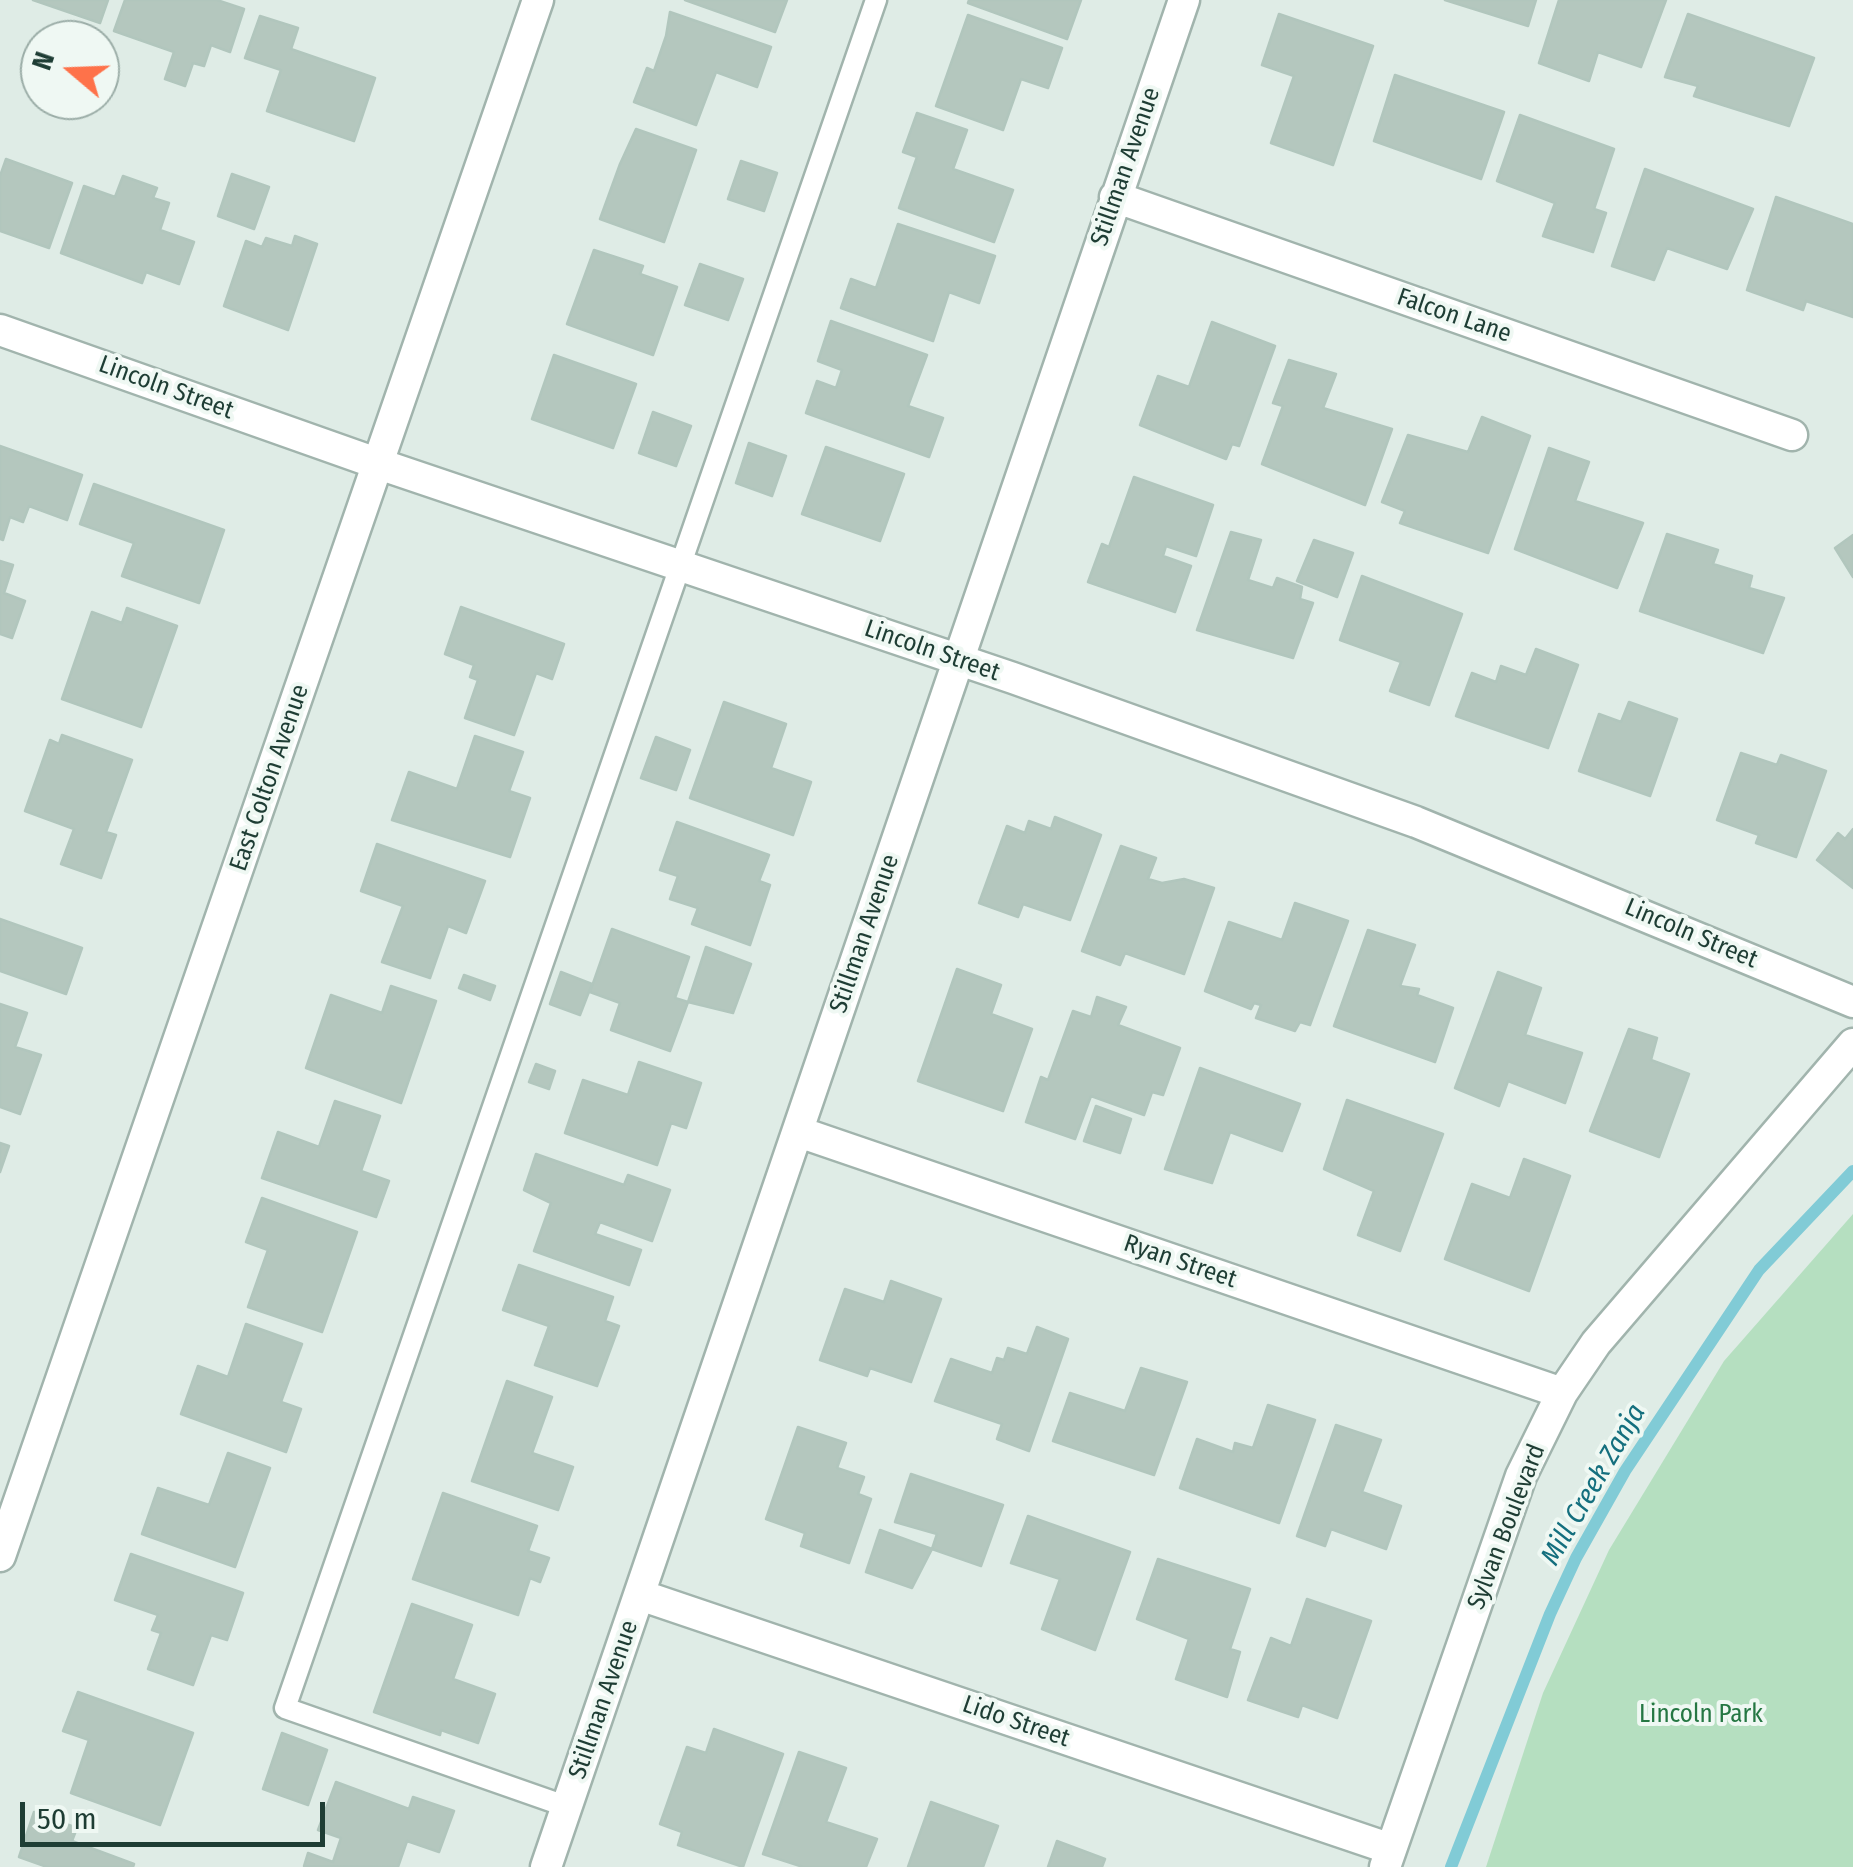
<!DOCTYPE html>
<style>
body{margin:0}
#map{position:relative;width:1853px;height:1867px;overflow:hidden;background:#dfece6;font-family:"Fira Sans Condensed",sans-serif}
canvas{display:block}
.north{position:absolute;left:20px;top:20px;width:100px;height:100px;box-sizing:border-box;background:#eff8f3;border:2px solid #9bada7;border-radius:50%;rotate:289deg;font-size:28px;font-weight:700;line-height:40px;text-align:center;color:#1e3d34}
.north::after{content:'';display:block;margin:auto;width:35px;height:45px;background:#fe724a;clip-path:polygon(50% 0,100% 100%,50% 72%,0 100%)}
.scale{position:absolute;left:20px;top:1802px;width:305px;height:45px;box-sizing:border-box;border:5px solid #1e3d34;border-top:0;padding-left:12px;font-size:30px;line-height:35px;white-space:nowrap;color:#1e3d34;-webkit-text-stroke:8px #eff8f3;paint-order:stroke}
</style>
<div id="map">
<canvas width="1853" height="1867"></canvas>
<div class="north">N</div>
<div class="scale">50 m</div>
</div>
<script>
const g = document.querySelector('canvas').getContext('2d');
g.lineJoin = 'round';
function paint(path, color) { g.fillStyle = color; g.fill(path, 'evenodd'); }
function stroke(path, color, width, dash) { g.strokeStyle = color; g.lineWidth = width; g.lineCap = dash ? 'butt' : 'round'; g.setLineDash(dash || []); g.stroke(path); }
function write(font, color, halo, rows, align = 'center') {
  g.font = font + ' "Fira Sans Condensed",sans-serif'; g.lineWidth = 8; g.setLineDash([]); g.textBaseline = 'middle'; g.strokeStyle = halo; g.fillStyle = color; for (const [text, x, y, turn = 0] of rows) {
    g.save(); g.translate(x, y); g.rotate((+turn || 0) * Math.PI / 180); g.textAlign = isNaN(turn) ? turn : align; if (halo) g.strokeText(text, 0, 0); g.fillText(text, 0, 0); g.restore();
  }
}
paint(new Path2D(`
 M1853,1214V1867H1486L1543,1693L1609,1550L1724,1361Z`), '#b5dfc0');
stroke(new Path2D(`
 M1451,1867L1550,1614L1576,1558L1625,1471L1759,1270L1853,1171`), '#81cbd6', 12);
const building = new Path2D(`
 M33,0H108L100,23Z
 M125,0H217L244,9L230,52L211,45L204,66L193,63L185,86L165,79L174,52L114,31Z
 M685,0H787L775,32Z
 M969,0H1081L1067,39L968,3Z
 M1445,0H1536L1528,26Z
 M1559,0H1666L1641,67L1598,52L1589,81L1539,63Z
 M670,12L771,47L757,87L716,72L696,125L634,102L647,68L654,71L666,36Z
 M1279,14L1373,46L1333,165L1271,143L1294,76L1262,65Z
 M1688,14L1814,58L1789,126L1694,96L1698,86L1665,77Z
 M968,15L1062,48L1048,88L1021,79L1003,130L936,106Z
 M260,16L298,28L291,49L375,78L354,141L267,111L281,70L245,58Z
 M1395,75L1504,112L1481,179L1374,141Z
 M917,113L967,130L953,169L1013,190L994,242L899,208L917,157L903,152Z
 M1520,115L1614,149L1594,209L1606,213L1593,252L1543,236L1555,203L1497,181Z
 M636,129L696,150L664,242L600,219L620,164Z
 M6,159L72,183L49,248L0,231V176Z
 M741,161L777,173L764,211L728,199Z
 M1645,169L1753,209L1727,269L1667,248L1654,280L1612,266Z
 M232,174L269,187L254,229L218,216Z
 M123,176L157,188L153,198L169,203L160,230L194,242L179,284L146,272L142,283L61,253L84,186L115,197Z
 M1776,197L1853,224V317L1806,301L1803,310L1747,290Z
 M898,224L995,256L979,303L949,292L933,341L841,308L851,279L876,288Z
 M295,236L317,244L288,330L224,306L246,241L262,247L266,238L292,246Z
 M594,250L643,266L640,274L677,287L653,355L567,324Z
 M700,264L743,279L728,320L685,305Z
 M831,321L927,355L908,406L943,418L929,457L806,413L817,381L836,388L842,370L818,361Z
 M1212,322L1275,346L1239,446L1232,444L1226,459L1140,425L1158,376L1189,387Z
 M554,355L636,384L613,448L532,419Z
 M1289,360L1336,374L1323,408L1392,429L1365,505L1262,464L1283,406L1273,403Z
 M653,412L691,426L676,466L639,453Z
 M1482,417L1530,436L1488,553L1400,523L1405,511L1382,502L1408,435L1468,452Z
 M749,443L786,456L772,496L736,483Z
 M0,446L82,475L67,520L29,506L23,522L10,517L3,540L0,539Z
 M826,447L904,474L880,541L802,514Z
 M1549,448L1589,462L1575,501L1643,523L1617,588L1515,549Z
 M1134,477L1213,505L1196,556L1166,546L1163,556L1191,566L1175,612L1088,582L1102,544L1109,547Z
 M94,484L224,530L199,603L122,576L134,543L80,524Z
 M1231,532L1261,540L1248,580L1273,588L1277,578L1302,587L1300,599L1313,603L1293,658L1197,630Z
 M1667,534L1718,550L1713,564L1752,576L1749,588L1784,598L1763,653L1640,611Z
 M1853,535V577L1835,548Z
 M1314,540L1353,553L1337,597L1297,581Z
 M0,561L13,565L4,593L25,601L12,638L0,634Z
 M1362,576L1462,614L1429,705L1390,691L1401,662L1340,640Z
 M461,607L564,644L552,679L536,673L514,735L465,718L478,680L470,677L474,665L445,654Z
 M127,608L177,626L141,727L62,699L92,612L122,623Z
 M1536,649L1578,665L1548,748L1456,716L1472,673L1496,682L1501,666L1526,675Z
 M724,702L786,724L771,768L811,782L793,835L690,798Z
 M1629,702L1677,719L1650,796L1579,771L1599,714L1621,722Z
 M62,735L132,760L106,832L116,835L101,878L61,864L74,829L25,811L50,740L59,744Z
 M475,736L523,752L509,791L530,798L510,857L392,820L409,772L457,789Z
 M656,737L690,750L676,790L641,778Z
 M1741,753L1777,765L1781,755L1826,771L1796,857L1756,843L1759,835L1717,820Z
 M1055,817L1101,835L1070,920L1023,904L1018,917L979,903L1007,826L1025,833L1029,821L1051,829Z
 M677,822L769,855L759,881L770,885L750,945L692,924L698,908L670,899L678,876L660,870Z
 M1853,829V888L1817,860L1838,833L1845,839Z
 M377,844L485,881L466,933L448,926L430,978L382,962L403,906L361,891Z
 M1121,846L1156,858L1148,879L1162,883L1184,879L1214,888L1184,974L1125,953L1120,965L1082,951Z
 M1295,903L1348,921L1310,1025L1300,1022L1295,1031L1256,1018L1261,1005L1254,1003L1251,1009L1205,991L1229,922L1282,940Z
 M0,919L82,948L66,994L0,971Z
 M612,929L689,957L675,998L688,1002L670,1051L611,1030L620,1003L590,992Z
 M1368,930L1415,945L1400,986L1419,989L1417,995L1453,1008L1435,1062L1334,1026Z
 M706,947L751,964L733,1013L688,1002Z
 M957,969L1001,985L991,1014L1032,1029L1003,1111L918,1081Z
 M561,972L592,984L580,1015L550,1004Z
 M1498,972L1541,988L1525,1035L1582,1053L1565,1103L1508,1081L1499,1106L1455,1088Z
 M464,975L495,986L490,1000L459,988Z
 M391,986L436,1001L401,1103L306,1068L331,995L382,1013Z
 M1097,997L1126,1007L1118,1025L1180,1048L1163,1095L1152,1092L1144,1115L1091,1096L1075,1139L1026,1122L1041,1077L1048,1080L1073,1011L1091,1017Z
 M0,1004L27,1013L15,1047L41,1055L20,1114L0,1107Z
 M1629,1029L1657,1038L1651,1060L1689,1074L1659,1157L1590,1131Z
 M639,1062L701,1083L686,1128L671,1123L657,1165L565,1133L583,1080L628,1095Z
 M536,1064L555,1071L549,1089L529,1082Z
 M1200,1068L1300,1104L1282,1151L1230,1132L1212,1183L1165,1169Z
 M1347,1100L1443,1134L1400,1251L1358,1235L1374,1191L1324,1169Z
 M335,1101L380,1116L361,1171L389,1181L376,1217L262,1178L278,1132L319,1147Z
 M1096,1106L1131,1119L1120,1153L1084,1141Z
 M0,1143L9,1146L0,1172Z
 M536,1154L624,1185L628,1175L670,1190L652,1241L600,1222L595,1234L641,1250L629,1285L534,1251L551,1203L524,1190Z
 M1524,1159L1570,1176L1529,1291L1445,1259L1472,1184L1510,1198Z
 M262,1198L357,1232L322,1332L248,1307L268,1250L246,1242Z
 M519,1265L613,1297L605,1321L619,1326L597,1386L535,1365L549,1326L503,1310Z
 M891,1281L941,1299L911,1382L870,1368L867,1376L820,1360L845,1289L884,1302Z
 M246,1324L302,1344L281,1402L301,1409L286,1452L181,1414L198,1366L228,1377Z
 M1037,1327L1068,1339L1029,1451L997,1439L1002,1424L935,1401L951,1359L992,1373L997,1358L1004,1360L1008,1348L1027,1354Z
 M1141,1368L1187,1382L1154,1475L1053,1441L1070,1393L1125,1411Z
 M507,1381L552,1397L532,1453L573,1467L558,1510L472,1481Z
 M1268,1405L1315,1420L1279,1523L1180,1488L1197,1439L1233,1452L1235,1443L1253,1448Z
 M1336,1425L1381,1440L1362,1492L1401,1506L1386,1549L1331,1529L1325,1546L1297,1536Z
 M798,1427L846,1443L837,1468L864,1477L858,1494L871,1499L849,1563L801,1546L805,1533L766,1519Z
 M228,1453L270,1468L235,1567L142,1534L158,1488L209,1505Z
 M911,1474L1003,1505L981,1566L932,1549L937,1534L895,1522Z
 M443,1493L537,1526L528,1551L549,1558L540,1582L530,1578L518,1615L413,1579Z
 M1028,1516L1130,1552L1095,1650L1042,1629L1060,1579L1011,1563Z
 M880,1530L932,1549L912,1588L866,1572Z
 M131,1554L243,1593L227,1640L211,1635L193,1685L148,1669L161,1633L152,1630L158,1615L115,1600Z
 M1158,1559L1250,1589L1230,1649L1240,1652L1227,1697L1176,1679L1189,1639L1137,1619Z
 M1307,1599L1371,1621L1337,1718L1302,1705L1298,1717L1248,1700L1271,1638L1291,1646Z
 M412,1604L472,1625L453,1679L495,1694L478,1743L441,1730L440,1735L374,1712Z
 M78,1692L193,1733L160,1825L71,1793L89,1740L63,1731Z
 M714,1729L783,1754L743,1867L678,1845L682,1832L660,1824L687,1747L706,1753Z
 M282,1733L327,1750L308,1805L263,1789Z
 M799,1752L846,1768L826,1822L877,1839L866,1867H803L763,1854Z
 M336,1782L409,1809L413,1797L454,1811L439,1852L407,1841L398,1867L304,1866L308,1853L333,1862L341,1838L318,1830Z
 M931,1802L998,1826L983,1867H908Z
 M34,1812L77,1828L72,1841L134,1864L133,1867H47L19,1857Z
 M1057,1841L1105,1859L1102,1867H1048Z`);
paint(building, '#b4c7be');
stroke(building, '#b1c6bd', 2.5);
const service = new Path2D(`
 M568,1807L285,1708L876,0`);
const minor = new Path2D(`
 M1115,197L1792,435
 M0,330L379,464L1013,678L1416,822L1853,1002
 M799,1132L1562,1393
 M640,1595L1391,1849
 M546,1867L1184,0
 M1385,1867L1521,1476L1562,1393L1596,1343L1853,1044`);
const tertiary = new Path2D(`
 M0,1556L538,0`);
stroke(service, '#a1b4ad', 25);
stroke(minor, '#a1b4ad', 35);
stroke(tertiary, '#a1b4ad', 35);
stroke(service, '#fff', 20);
stroke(minor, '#fff', 30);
stroke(tertiary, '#fff', 30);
write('25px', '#1e3d34', '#eff8f3', [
 ["Stillman Avenue",1126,167,-71],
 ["Falcon Lane",1454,316,19],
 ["Lincoln Street",166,388,20],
 ["Lincoln Street",932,651,19],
 ["East Colton Avenue",270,778,-71],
 ["Stillman Avenue",865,934,-71],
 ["Lincoln Street",1691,934,23],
 ["Ryan Street",1180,1262,19],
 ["Sylvan Boulevard",1507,1527,-69],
 ["Stillman Avenue",604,1700,-71],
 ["Lido Street",1016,1722,19]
]);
write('25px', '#257743', '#eff8f3', [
 ["Lincoln Park",1701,1715]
]);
write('italic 28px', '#146f7e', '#eff8f3', [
 ["Mill Creek Zanja",1594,1485,-60]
]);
</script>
